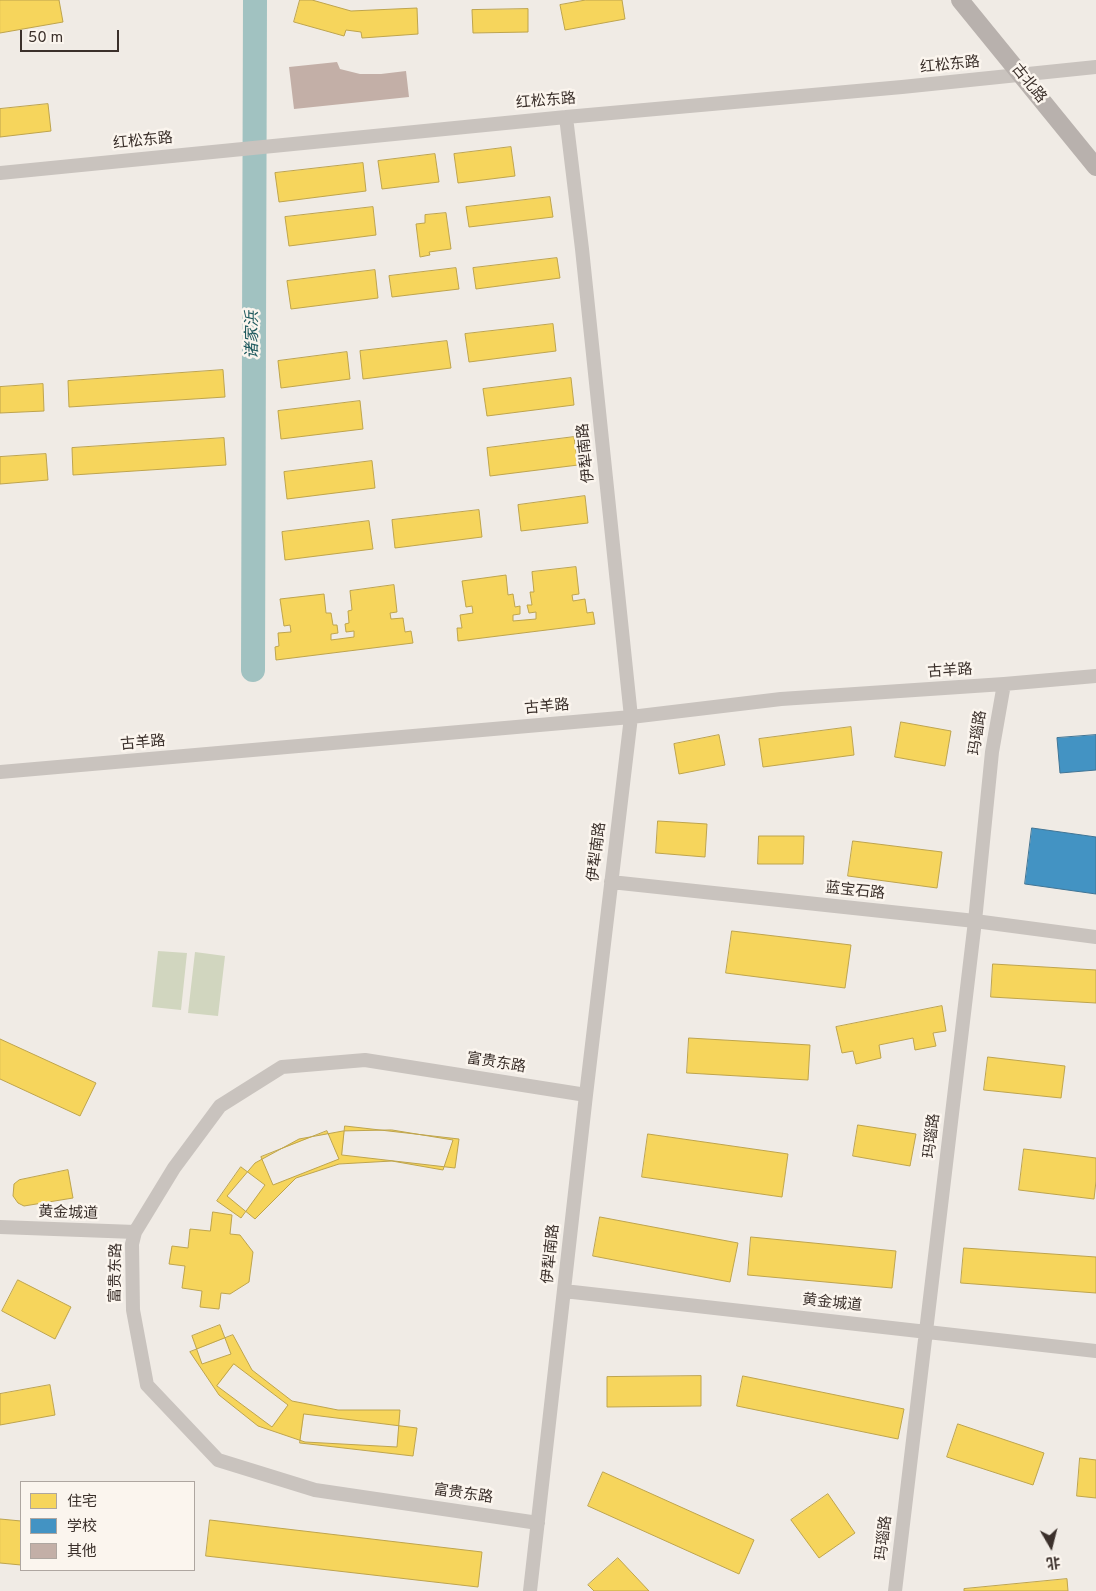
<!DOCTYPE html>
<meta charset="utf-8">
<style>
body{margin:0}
#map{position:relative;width:1096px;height:1591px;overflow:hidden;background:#f0ebe5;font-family:Overpass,"Noto Sans SC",sans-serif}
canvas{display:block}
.legend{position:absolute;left:20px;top:1481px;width:175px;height:90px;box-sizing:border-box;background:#fbf5ee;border:1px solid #aea6a0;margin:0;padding:6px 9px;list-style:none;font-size:15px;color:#3b302b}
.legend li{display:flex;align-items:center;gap:10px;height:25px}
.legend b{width:25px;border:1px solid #aea6a0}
.north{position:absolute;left:1026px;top:1521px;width:50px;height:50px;-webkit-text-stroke:4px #fbf5ee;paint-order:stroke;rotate:172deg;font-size:14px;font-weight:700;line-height:20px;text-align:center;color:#3b302b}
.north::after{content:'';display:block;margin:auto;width:18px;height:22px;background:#3b302b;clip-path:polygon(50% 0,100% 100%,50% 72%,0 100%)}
.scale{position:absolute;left:20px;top:30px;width:99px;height:22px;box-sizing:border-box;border:2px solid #3b302b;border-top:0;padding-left:6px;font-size:15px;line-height:18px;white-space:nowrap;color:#3b302b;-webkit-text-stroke:4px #fbf5ee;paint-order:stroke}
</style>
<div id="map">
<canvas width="1096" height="1591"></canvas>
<ul class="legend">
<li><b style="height:14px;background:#f6d55c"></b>住宅</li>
<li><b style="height:14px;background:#4393c3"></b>学校</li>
<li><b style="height:14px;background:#c3afa7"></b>其他</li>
</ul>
<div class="north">北</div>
<div class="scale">50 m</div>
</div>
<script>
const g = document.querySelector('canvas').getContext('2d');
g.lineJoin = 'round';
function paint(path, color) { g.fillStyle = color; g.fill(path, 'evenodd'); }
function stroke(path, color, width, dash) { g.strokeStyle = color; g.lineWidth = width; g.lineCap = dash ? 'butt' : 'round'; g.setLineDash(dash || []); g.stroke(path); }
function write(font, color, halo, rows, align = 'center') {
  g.font = font + ' Overpass,"Noto Sans SC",sans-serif'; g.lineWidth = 5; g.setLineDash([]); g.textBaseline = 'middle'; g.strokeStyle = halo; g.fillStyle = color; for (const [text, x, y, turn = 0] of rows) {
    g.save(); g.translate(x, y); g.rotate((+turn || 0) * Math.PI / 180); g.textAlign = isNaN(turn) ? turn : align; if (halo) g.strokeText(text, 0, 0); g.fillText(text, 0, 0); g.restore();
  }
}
paint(new Path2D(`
 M158,951L187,953L181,1010L152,1007Z
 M195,952L225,956L218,1016L188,1013Z`), '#d1d6bf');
const homes = new Path2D(`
 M0,0H59L63,22L0,33Z
 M300,0H312L351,11L417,8L418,34L362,38L361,32L346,30L344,36L294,22Z
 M586,0H622L625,19L565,30L560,5Z
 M528,9V32L473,33L472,10Z
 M48,104L51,131L0,137V109Z
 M511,147L515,176L458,183L454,154Z
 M435,154L439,182L382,189L378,161Z
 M363,163L366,191L279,202L275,173Z
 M550,197L553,217L469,227L466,207Z
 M373,207L376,235L289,246L285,217Z
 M446,213L451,249L429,252L430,255L420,257L416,224L425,223V215Z
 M557,258L560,278L476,289L473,268Z
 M456,268L459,289L392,297L389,276Z
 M375,270L378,298L291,309L287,281Z
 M553,324L556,351L469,362L465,334Z
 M447,341L451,368L363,379L360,351Z
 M347,352L350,379L281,388L278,361Z
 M223,370L225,397L69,407L68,381Z
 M571,378L574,405L487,416L483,389Z
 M43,384L44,411L0,413V387Z
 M360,401L363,429L281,439L278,411Z
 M574,437L578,465L490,476L487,448Z
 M224,438L226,465L73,475L72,448Z
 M46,454L48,480L0,484V457Z
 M372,461L375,488L287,499L284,472Z
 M585,496L588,523L521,531L518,505Z
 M479,510L482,537L395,548L392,520Z
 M369,521L373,549L285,560L282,532Z
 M576,567L579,594L572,595L573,601L585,599L587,613L593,612L595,624L458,641L457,628H462L460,615L473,613L472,606L466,607L462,581L506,575L508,595L513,594L515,607L520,606V614L513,615V621L536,619V612L529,613L527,605H532L530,592H534L532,572Z
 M394,585L397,612L390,613L391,619L403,618L405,632L411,631L413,643L276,660L275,647L279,646L278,633L291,632L290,625L284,626L280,599L324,594L326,613H331L333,625H337L338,633L331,634V640L354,637V631L346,632L345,624L349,623L348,611L352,610L350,591Z
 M901,722L951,731L945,766L895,757Z
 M851,727L854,755L763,767L759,739Z
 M719,735L725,765L679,774L674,744Z
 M658,821L707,824L705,857L656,853Z
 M759,836H804L803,864H758Z
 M853,841L942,852L937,888L848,876Z
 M732,931L851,945L845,988L726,973Z
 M993,964L1096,970V1003L991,997Z
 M942,1006L946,1031L933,1033L936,1046L915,1050L913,1038L879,1045L881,1058L856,1064L853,1051L842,1053L836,1027Z
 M689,1038L810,1045L808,1080L687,1073Z
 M0,1039L96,1083L80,1116L0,1079Z
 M988,1057L1065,1066L1061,1098L984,1090Z
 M858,1125L916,1134L910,1166L853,1156Z
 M345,1126L459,1139L455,1168L342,1155Z
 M392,1130L453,1140L443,1170L392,1161L339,1164L296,1178L255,1219L227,1196L255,1163L299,1139L343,1131Z
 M327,1131L339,1159L273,1185L261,1157Z
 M648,1134L788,1154L782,1197L642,1177Z
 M1024,1149L1096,1158V1181L1094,1199L1019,1190Z
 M241,1167L265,1185L241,1218L217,1201Z
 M68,1170L73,1198L24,1206L18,1203L13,1196L14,1184L19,1180Z
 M213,1212L232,1215L230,1234L240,1235L253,1252L249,1282L230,1294L221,1293L219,1309L200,1307L202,1291L182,1288L185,1266L169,1264L172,1246L188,1248L190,1229L210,1231Z
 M600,1217L738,1243L730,1282L593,1256Z
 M751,1237L896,1251L892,1288L748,1275Z
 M964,1248L1096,1257V1293L961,1283Z
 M18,1280L71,1307L55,1339L2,1311Z
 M220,1325L231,1354L202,1364L192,1336Z
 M233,1335L252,1370L292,1401L338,1410H400L397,1447L305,1442L258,1426L219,1395L190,1352Z
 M234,1364L288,1405L272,1427L217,1386Z
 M701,1376V1406L607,1407V1377Z
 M743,1376L904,1409L898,1439L737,1406Z
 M50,1385L55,1415L0,1425V1394Z
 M304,1414L417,1428L413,1456L300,1443Z
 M958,1424L1044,1453L1033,1485L947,1457Z
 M1080,1458L1096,1460V1498L1077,1496Z
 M603,1472L754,1540L739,1574L588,1506Z
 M828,1494L855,1533L819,1558L791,1520Z
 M0,1519L21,1521V1565L0,1563Z
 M210,1520L482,1552L478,1587L206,1556Z
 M618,1558L649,1591H594L588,1585Z
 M1067,1579L1068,1591H964V1589Z`);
paint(homes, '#f6d55c');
stroke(homes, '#bea44d', 1);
const schools = new Path2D(`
 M1096,735V770L1060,773L1057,738Z
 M1032,828L1096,837V894L1025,884Z`);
paint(schools, '#4393c3');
stroke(schools, '#417595', 1);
stroke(new Path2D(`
 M253,670L255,0`), '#a1c2c1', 24);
paint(new Path2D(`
 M337,62L340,69L360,74H381L406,71L409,97L294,109L289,67Z`), '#c3afa7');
stroke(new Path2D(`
 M0,173L566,117L902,87L1096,67
 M0,772L631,717L781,699L1004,684L1096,676
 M611,882L975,921L1096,937
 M0,1227L135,1232
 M564,1291L1096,1351
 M538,1523L315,1490L218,1460L147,1385L133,1310L132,1244L135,1232L174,1168L220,1106L282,1067L365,1060L586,1095
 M530,1591L586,1095L631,717L582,249L566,117
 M895,1591L975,921L992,752L1004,684`), '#c9c3be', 14);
stroke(new Path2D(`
 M960,0L1096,167`), '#b8b1ad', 18);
write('15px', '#3b302b', '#fbf5ee', [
 ["红松东路",950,66,-6],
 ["古北路",1028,84,51],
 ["红松东路",546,102,-5],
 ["红松东路",143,142,-6],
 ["伊犁南路",587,453,-96],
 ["古羊路",950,672,-4],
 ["古羊路",547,708,-5],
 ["玛瑙路",979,733,-81],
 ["古羊路",143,744,-5],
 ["伊犁南路",598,852,-83],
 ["蓝宝石路",855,892,6],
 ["富贵东路",496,1064,9],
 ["玛瑙路",933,1136,-83],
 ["黄金城道",68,1214,2],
 ["伊犁南路",552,1254,-84],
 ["富贵东路",117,1273,-89],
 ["黄金城道",832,1304,6],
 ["富贵东路",463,1495,8],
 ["玛瑙路",885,1538,-83]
]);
write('italic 16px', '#1f5a5e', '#fbf5ee', [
 ["诸家浜",254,335,-90]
]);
</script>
